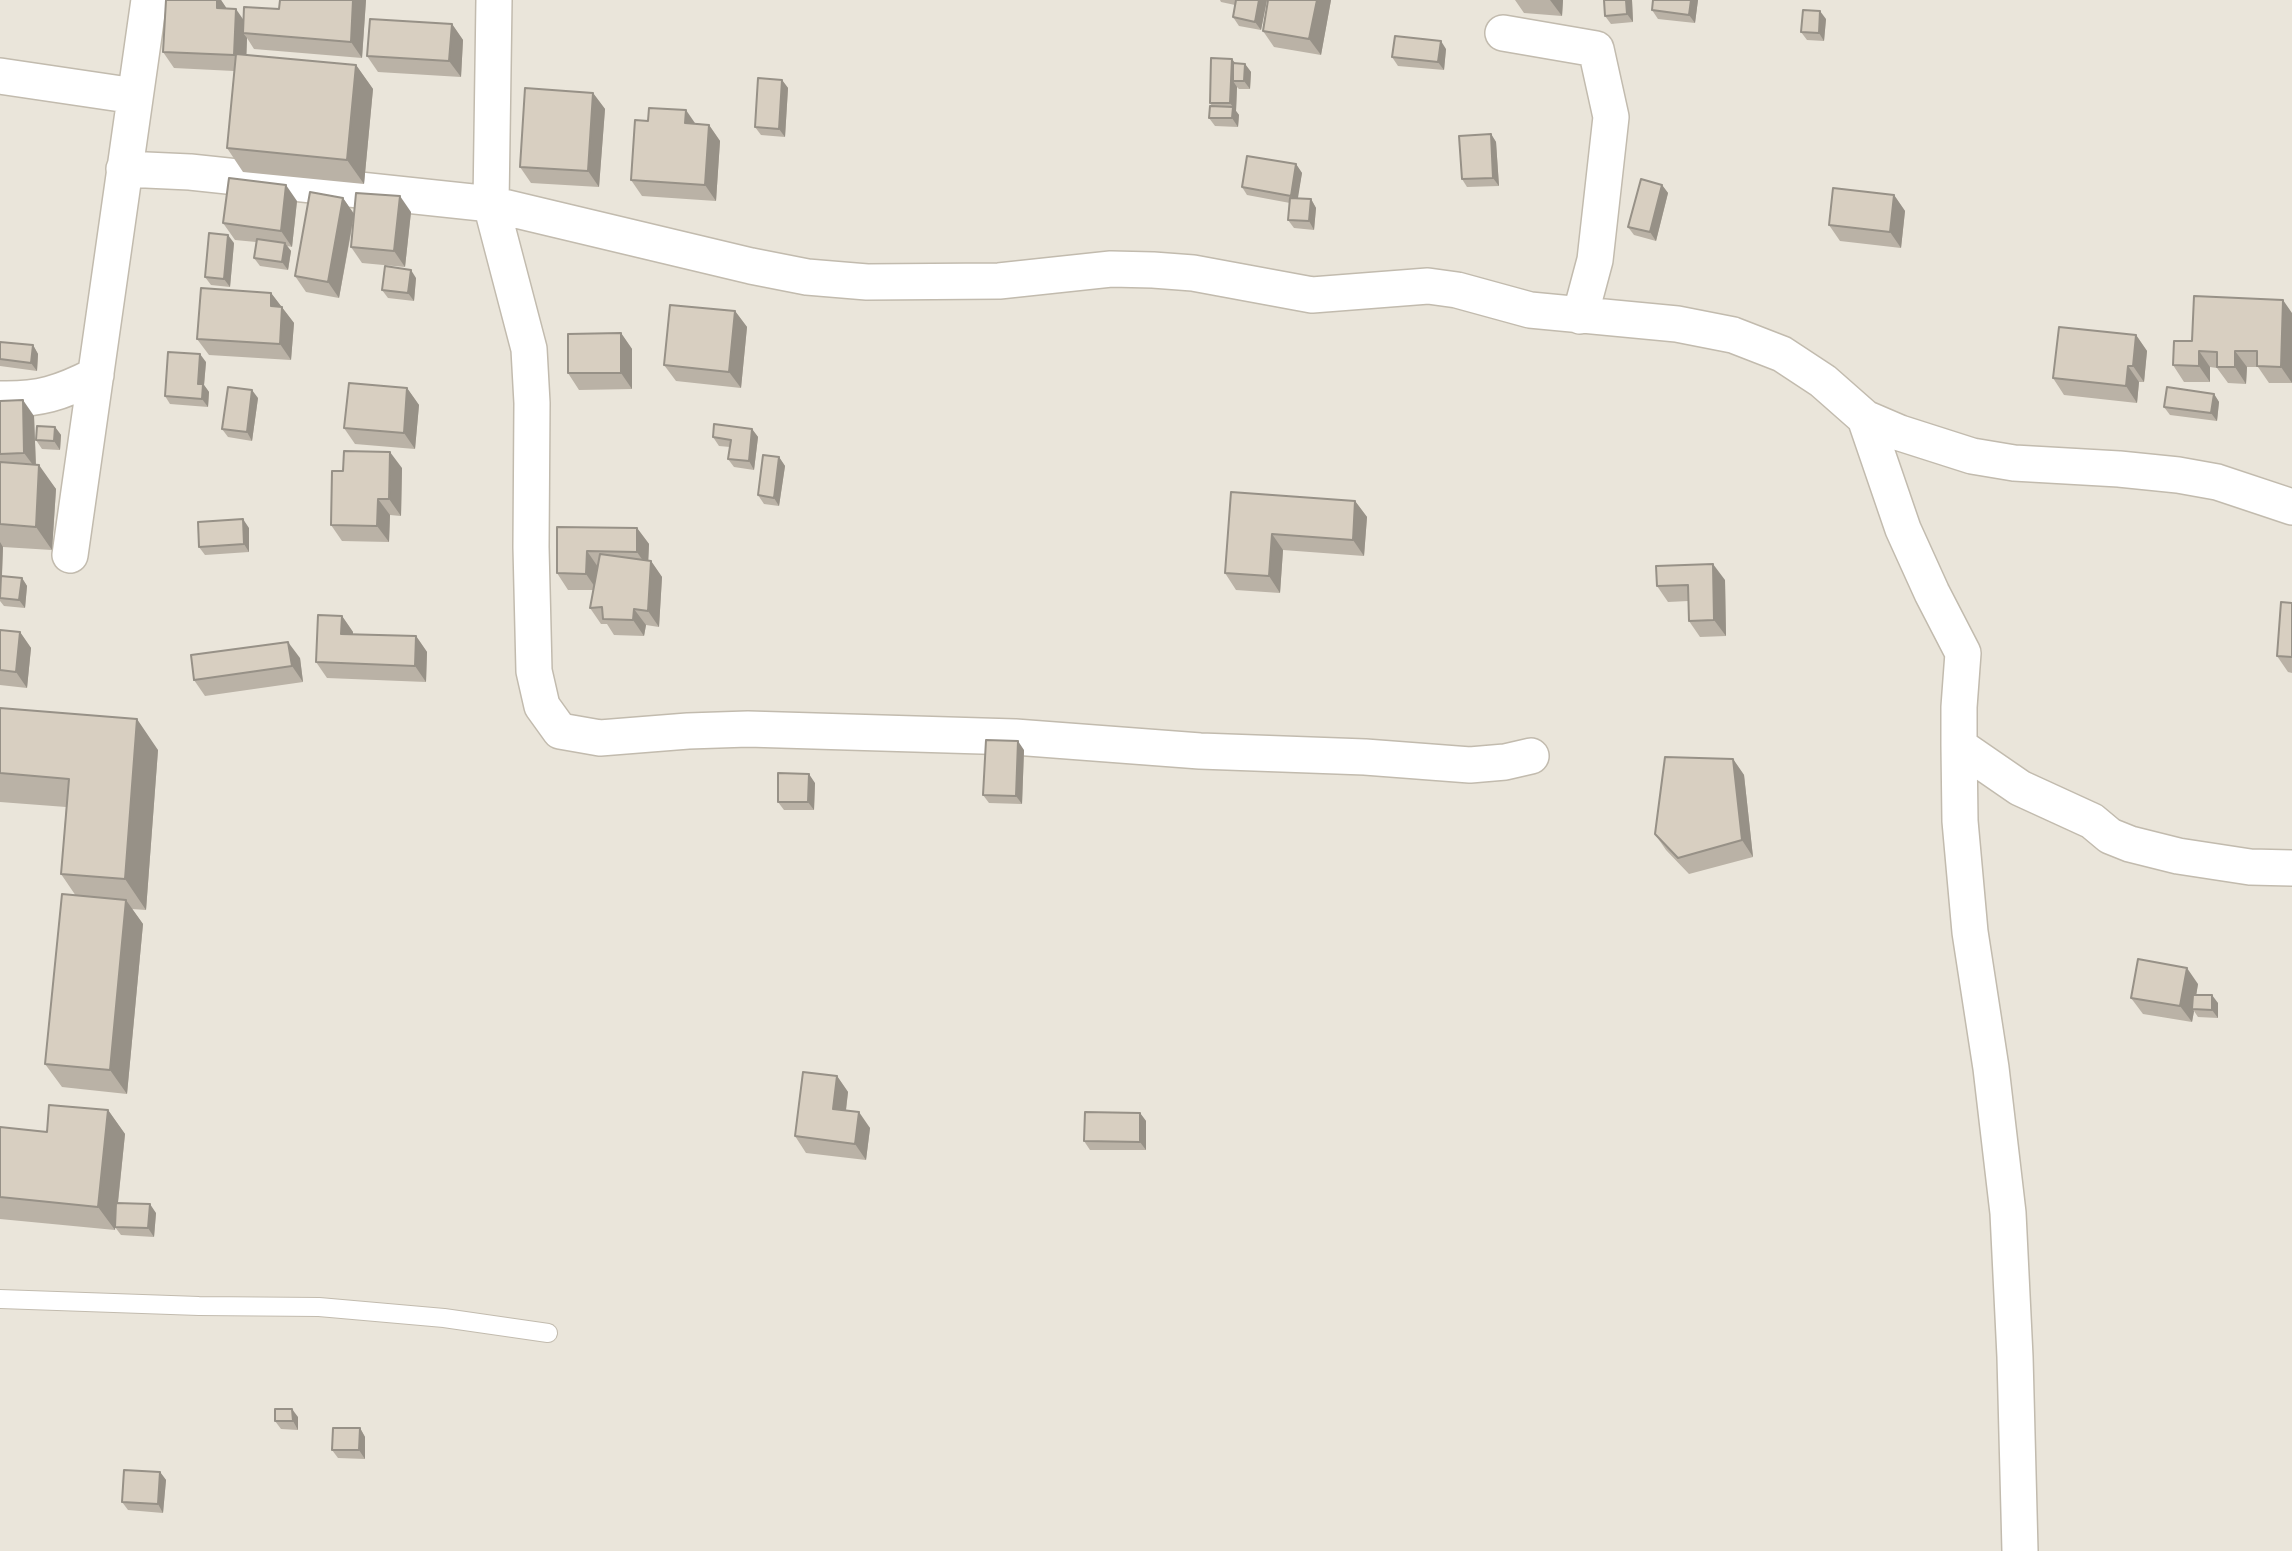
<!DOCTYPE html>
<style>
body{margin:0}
canvas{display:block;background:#f6f3ec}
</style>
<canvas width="2292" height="1551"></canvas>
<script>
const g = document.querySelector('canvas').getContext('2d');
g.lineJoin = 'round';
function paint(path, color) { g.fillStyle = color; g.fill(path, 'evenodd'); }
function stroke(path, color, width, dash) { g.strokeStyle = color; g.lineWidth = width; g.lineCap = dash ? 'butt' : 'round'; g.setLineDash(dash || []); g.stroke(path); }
paint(new Path2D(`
 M0,0H2292V1551H0Z`), '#eae5da');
const service = new Path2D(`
 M0,1299L199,1306L319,1307L444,1318L548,1333`);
const minor = new Path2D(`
 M494,0L491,204L529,349L532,403L531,547L534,671L542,706L560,731L600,738L688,731L748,729L1015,737L1200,751L1365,757L1470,765L1505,762L1531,756
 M1503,33L1596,49L1611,117L1595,260L1580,316
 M0,76L135,96
 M124,169L190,172L491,204L751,266L807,277L867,282L999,281L1111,269L1153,270L1193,273L1312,295L1428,286L1457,290L1530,310L1677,324L1733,335L1782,354L1823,381L1865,418L1900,433L1972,456L2014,463L2119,469L2178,475L2217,482L2292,507
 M0,399C39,400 61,393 96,375
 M1865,418L1903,529L1932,593L1963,653L1959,707V746L2020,788L2092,821L2110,836L2130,844L2178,856L2250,867L2292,868
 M70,555L149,0
 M1959,746L1960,821L1970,932L1991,1068L2008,1213L2015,1357L2020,1551`);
stroke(service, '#c2bbae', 20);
stroke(minor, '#c2bbae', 38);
stroke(service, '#fff', 18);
stroke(minor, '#fff', 35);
paint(new Path2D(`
 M166,0H221L227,9L244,20L279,9L280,0H366L362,58L254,49L247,38L246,55L356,65L373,89L364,184L243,172L227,148L234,71L174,68L163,52Z
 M1220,0H1267L1261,30L1239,26L1233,17L1235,5L1221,2Z
 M1331,0L1321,55L1274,47L1263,31Z
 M1515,0H1563L1562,16L1524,13Z
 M1604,0H1632L1633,22L1611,24L1605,16Z
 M1698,0L1695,23L1658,19L1652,10Z
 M1826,19L1824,41L1807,40L1801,32Z
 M452,24L463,40L461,77L378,72L367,56Z
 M1446,49L1444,70L1398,66L1392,57Z
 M1232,59L1235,64H1245L1251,72L1250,89H1239L1237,87L1236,111L1239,115L1238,127L1215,126L1209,118L1212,106L1210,103Z
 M782,80L788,88L785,137L761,135L755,127Z
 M593,93L605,109L599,187L531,183L520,167Z
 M695,123L709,125L720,141L716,201L642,196L631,180Z
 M1491,134L1496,142L1499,186L1467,187L1462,179Z
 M1296,164L1302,173L1297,199H1311L1316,208L1314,230L1294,228L1288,220L1290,203L1247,195L1242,187Z
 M1662,185L1668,193L1656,241L1634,235L1628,227Z
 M1894,195L1905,211L1901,248L1840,241L1829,225Z
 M343,198L354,214L411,212L405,267L362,263L351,247L354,217L339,298L306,292L295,276Z
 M297,201L292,247L287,246L291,251L288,270L260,266L254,258L256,242L235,240L223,223Z
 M234,243L230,287L211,285L205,277Z
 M416,278L414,301L388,298L382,290Z
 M271,293L294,323L291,360L209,355L197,339Z
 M2283,300L2292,383H2269L2258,367H2247L2246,384L2228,383L2217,368L2210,367V382H2184L2173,365L2192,341Z
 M735,311L747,327L741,388L676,381L664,365Z
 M621,333L632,349V389L579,390L568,373Z
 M2136,335L2147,351L2144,382H2139L2137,403L2064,395L2053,378Z
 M0,342L33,345L38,354L37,371L0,366Z
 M206,362L204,385L209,392L208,407L170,404L165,396Z
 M407,388L419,405L415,449L355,444L344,428Z
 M2214,394L2219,402L2217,421L2170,415L2164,407Z
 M258,398L252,441L228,437L222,429Z
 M0,401L34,416L36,465L56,489L52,550L3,547L2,576L22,578L27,586L25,608L4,606L0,601Z
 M55,427L61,435L60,450L42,449L36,440Z
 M752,429L758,437L754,470L734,467L728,459L730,447L719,446L713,437Z
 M779,457L785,466L779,506L764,504L758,495Z
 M402,468L401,516L390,515L389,542L342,541L331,525Z
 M1231,492L1355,501L1367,517L1364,556L1283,550L1280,593L1236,590L1225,573Z
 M557,527L637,528L649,544L648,560L651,561L662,577L659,627L646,625L644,636L614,635L607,624H601L590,608L593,590H568L557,573Z
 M249,528V552L205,555L199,547Z
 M1725,580L1726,636L1700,637L1689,621L1688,601L1668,602L1657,586Z
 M2292,603V673L2288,672L2277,656Z
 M342,616L353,632V634L416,636L427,652L426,682L327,678L316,662Z
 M0,630L20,632L31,648L27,688L0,685Z
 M300,658L303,682L205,696L194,680Z
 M0,708L158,750L146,910L132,909L143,924L127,1094L62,1087L45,1064L76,896L61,874L66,807L0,802Z
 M1024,750L1022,804L989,803L983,795Z
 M1733,759L1744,775L1753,857L1689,874L1666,850L1655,834Z
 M815,783L814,810H784L778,802Z
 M2198,984L2196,995L2218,1003V1018L2198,1017L2194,1011L2192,1022L2143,1014L2131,998Z
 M837,1076L848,1092L846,1111L870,1128L866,1160L806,1153L795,1136Z
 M108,1110L125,1134L118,1203L156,1213L154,1237L121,1235L115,1227V1230L0,1219V1127L47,1132Z
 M1140,1113L1146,1121V1150H1090L1084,1141Z
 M298,1417V1430L281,1429L275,1421Z
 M360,1428L365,1437V1459L338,1458L332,1450Z
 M160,1472L166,1480L163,1513L128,1510L122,1502Z`), '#bab2a6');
paint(new Path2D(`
 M217,0H221L229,12L217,8Z
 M353,0H366L362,58L351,42Z
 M1259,0H1267L1261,30L1255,22Z
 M1317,0H1331L1321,55L1309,39Z
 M1550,0H1563L1562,16Z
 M1626,0H1632L1633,22L1627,14Z
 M1691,0H1698L1695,23L1689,15Z
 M236,9L247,25L243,33L247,38L246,71L234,55Z
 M1820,11L1826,19L1824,41L1819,33Z
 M452,24L463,40L461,77L449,61Z
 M1441,41L1446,49L1444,70L1438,62Z
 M1232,59L1238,67L1233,81L1237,87L1236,111L1239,115L1238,127L1232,118L1233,107L1230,103Z
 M1245,64L1251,72L1250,89L1244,81Z
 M356,65L373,89L364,184L347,160Z
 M782,80L788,88L785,137L779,129Z
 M593,93L605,109L599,187L588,171Z
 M686,110L697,126L685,123Z
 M709,125L720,141L716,201L705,185Z
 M1491,134L1496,142L1499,186L1493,178Z
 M1296,164L1302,173L1297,204L1291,196Z
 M286,185L297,201L292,247L281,231Z
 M1662,185L1668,193L1656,241L1650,232Z
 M1894,195L1905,211L1901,248L1890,232Z
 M400,196L411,212L405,267L394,251Z
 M343,198L354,214L339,298L328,282Z
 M1311,199L1316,208L1314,230L1309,221Z
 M228,235L234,243L230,287L224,279Z
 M285,243L291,251L288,270L282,262Z
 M411,270L416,278L414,301L408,293Z
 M271,293L294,323L291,360L280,344L271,306Z
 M2283,300L2292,313V383L2281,367Z
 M735,311L747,327L741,388L729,372Z
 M621,333L632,349V389L621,373Z
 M2136,335L2147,351L2144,382L2133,366Z
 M33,345L38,354L37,371L31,363Z
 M2199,351L2210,367V382L2199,366Z
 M2235,351L2247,367L2246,384L2235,367Z
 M200,354L206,362L204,385L209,392L208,407L202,399L198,384Z
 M2128,366L2139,382L2137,403L2126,386Z
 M407,388L419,405L415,449L404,433Z
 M252,390L258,398L252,441L247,432Z
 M2214,394L2219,402L2217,421L2211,413Z
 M23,400L34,416L36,469L24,453Z
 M55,427L61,435L60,450L54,441Z
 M752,429L758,437L754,470L749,461Z
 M390,452L402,468L401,516L389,499Z
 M779,457L785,466L779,506L774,498Z
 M39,465L56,489L52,550L36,527Z
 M378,499L390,515L389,542L377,526Z
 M1355,501L1367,517L1364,556L1353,540Z
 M243,519L249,528V552L244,544Z
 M637,528L649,544L648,568L637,552Z
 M1272,534L1283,550L1280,593L1269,576Z
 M0,542L3,547L1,597L0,596Z
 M587,551L598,567L597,590L586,574Z
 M651,561L662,577L659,627L648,611Z
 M1713,564L1725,580L1726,636L1714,620Z
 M22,578L27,586L25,608L19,600Z
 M634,609L646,625L644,636L633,620Z
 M342,616L353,632L352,650L341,634Z
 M20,632L31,648L27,688L16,672Z
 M416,636L427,652L426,682L415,666Z
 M288,642L300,658L303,682L292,666Z
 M137,719L158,750L146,910L125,879Z
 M1018,741L1024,750L1022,804L1016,796Z
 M1733,759L1744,775L1753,857L1742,840Z
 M809,774L815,783L814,810L808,802Z
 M126,900L143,924L127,1094L110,1070Z
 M2187,968L2198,984L2194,1009H2192L2194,1011L2192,1022L2180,1006Z
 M2212,995L2218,1003V1018L2212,1010Z
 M837,1076L848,1092L844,1125L833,1109Z
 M108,1110L125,1134L115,1230L98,1207Z
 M859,1112L870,1128L866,1160L855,1144Z
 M1140,1113L1146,1121V1150L1140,1142Z
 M150,1204L156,1213L154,1237L148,1228Z
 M292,1409L298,1417V1430L293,1421Z
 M360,1428L365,1437V1459L359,1450Z
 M160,1472L166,1480L163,1513L158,1504Z`), '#979187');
const building = new Path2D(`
 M166,0H217V8L236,9L234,55L163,52Z
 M280,0H353L351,42L243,33L244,7L279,9Z
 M1236,0H1259L1255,22L1233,17Z
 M1268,0H1317L1309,39L1263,31Z
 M1604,0H1626L1627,14L1605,16Z
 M1653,0H1691L1689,15L1652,10Z
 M1803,10L1820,11L1819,33L1801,32Z
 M370,19L452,24L449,61L367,56Z
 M1395,36L1441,41L1438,62L1392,57Z
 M236,54L356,65L347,160L227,148Z
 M1211,58L1232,59L1230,103H1210Z
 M1233,63L1245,64L1244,81H1233Z
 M758,78L782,80L779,129L755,127Z
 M525,88L593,93L588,171L520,167Z
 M1210,106L1233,107L1232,118H1209Z
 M649,108L686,110L685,123L709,125L705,185L631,180L635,120L648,121Z
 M1491,134L1493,178L1462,179L1459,136Z
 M1247,156L1296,164L1291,196L1242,187Z
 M229,178L286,185L281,231L223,223Z
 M1641,179L1662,185L1650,232L1628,227Z
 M1833,188L1894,195L1890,232L1829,225Z
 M310,192L343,198L328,282L295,276Z
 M356,193L400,196L394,251L351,247Z
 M1290,198L1311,199L1309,221L1288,220Z
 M209,233L228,235L224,279L205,277Z
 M257,239L285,243L282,262L254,258Z
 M385,266L411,270L408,293L382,290Z
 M201,288L271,293V306L282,307L280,344L197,339Z
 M2194,296L2283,300L2281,367L2257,366V351H2235V367H2217V352L2199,351V366L2173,365L2174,341H2192Z
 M670,305L735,311L729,372L664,365Z
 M2059,327L2136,335L2133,366H2128L2126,386L2053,378Z
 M621,333V373H568V334Z
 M0,342L33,345L31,363L0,359Z
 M168,352L200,354L198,384H203L202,399L165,396Z
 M349,383L407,388L404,433L344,428Z
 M228,387L252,390L247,432L222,429Z
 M2167,387L2214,394L2211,413L2164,407Z
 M23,400L24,453L0,454V401Z
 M714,424L752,429L749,461L728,459L731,440L713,437Z
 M37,426L55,427L54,441L36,440Z
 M344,451L390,452L389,499H378L377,526L331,525L332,471H343Z
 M763,455L779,457L774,498L758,495Z
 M0,462L39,465L36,527L0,524Z
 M1231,492L1355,501L1353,540L1272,534L1269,576L1225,573Z
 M243,519L244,544L199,547L198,522Z
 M557,527L637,528V552L587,551L586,574L557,573Z
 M600,554L651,561L648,611L634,609L633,620L603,619L602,607L590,608Z
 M1713,564L1714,620L1689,621L1688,585L1657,586L1656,566Z
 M1,576L22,578L19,600L0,598Z
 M2281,602L2292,603V657L2277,656Z
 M318,615L342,616L341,634L416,636L415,666L316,662Z
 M0,630L20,632L16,672L0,670Z
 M288,642L292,666L194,680L191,655Z
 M0,708L137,719L125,879L61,874L69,779L0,773Z
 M986,740L1018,741L1016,796L983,795Z
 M1665,757L1733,759L1742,840L1678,858L1655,834Z
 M778,773L809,774L808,802H778Z
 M62,894L126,900L110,1070L45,1064Z
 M2138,959L2187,968L2180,1006L2131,998Z
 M2193,995H2212V1010L2192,1009Z
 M803,1072L837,1076L833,1109L859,1112L855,1144L795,1136Z
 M49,1105L108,1110L98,1207L0,1197V1127L47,1132Z
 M1085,1112L1140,1113V1142L1084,1141Z
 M116,1203L150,1204L148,1228L115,1227Z
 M275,1409H292L293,1421H275Z
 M333,1428H360L359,1450H332Z
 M124,1470L160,1472L158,1504L122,1502Z`);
paint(building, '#d8cfc1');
stroke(building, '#979187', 2);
</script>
